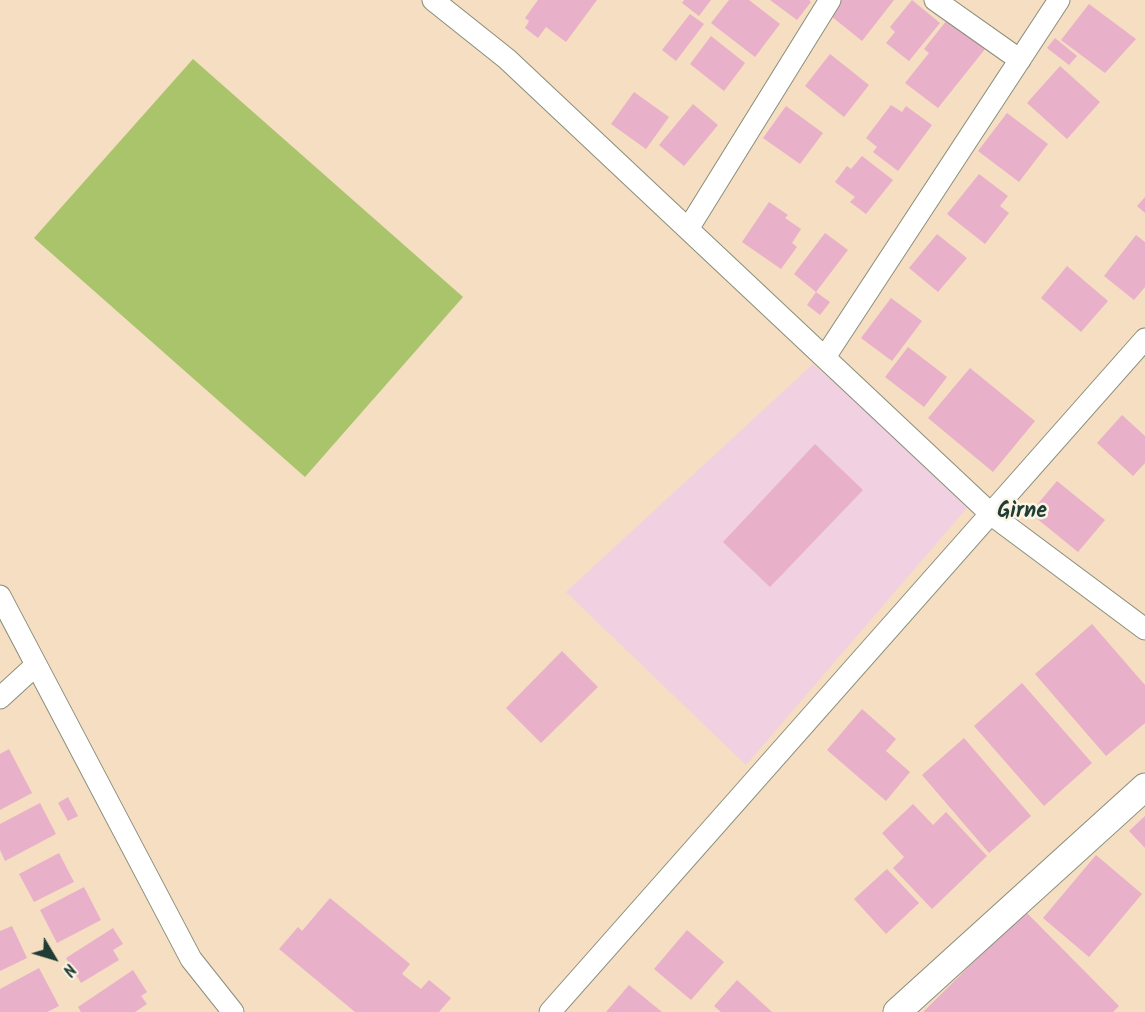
<!DOCTYPE html>
<style>
body{margin:0}
#map{position:relative;width:1145px;height:1012px;overflow:hidden;background:#f5dec2;font-family:Kalam,sans-serif}
canvas{display:block}
.north{position:absolute;left:24px;top:928px;width:60px;height:60px;-webkit-text-stroke:4px #fcf5e5;paint-order:stroke;rotate:128deg;font-size:16px;font-weight:700;line-height:24px;text-align:center;color:#1f3d34}
.north::after{content:'';display:block;margin:auto;width:21px;height:27px;background:#1f3d34;clip-path:polygon(50% 0,100% 100%,50% 72%,0 100%)}
</style>
<div id="map">
<canvas width="1145" height="1012"></canvas>
<div class="north">N</div>
</div>
<script>
const g = document.querySelector('canvas').getContext('2d');
g.lineJoin = 'round';
function paint(path, color) { g.fillStyle = color; g.fill(path, 'evenodd'); }
function stroke(path, color, width, dash) { g.strokeStyle = color; g.lineWidth = width; g.lineCap = dash ? 'butt' : 'round'; g.setLineDash(dash || []); g.stroke(path); }
function write(font, color, halo, rows, align = 'center') {
  g.font = font + ' Kalam,sans-serif'; g.lineWidth = 5; g.setLineDash([]); g.textBaseline = 'middle'; g.strokeStyle = halo; g.fillStyle = color; for (const [text, x, y, turn = 0] of rows) {
    g.save(); g.translate(x, y); g.rotate((+turn || 0) * Math.PI / 180); g.textAlign = isNaN(turn) ? turn : align; if (halo) g.strokeText(text, 0, 0); g.fillText(text, 0, 0); g.restore();
  }
}
paint(new Path2D(`
 M813,364L972,502L746,765L566,592Z`), '#f1d0e2');
paint(new Path2D(`
 M193,59L463,297L305,477L34,238Z`), '#a9c46a');
paint(new Path2D(`
 M538,0H597L566,42L546,27L538,38L525,28L529,21L525,18Z
 M684,0H711L699,16L682,3Z
 M729,0H749L780,24L755,57L711,23Z
 M770,0H809L811,2L797,20Z
 M836,0H894L862,41L826,12Z
 M912,0L940,23L909,61L886,43L895,32L890,27Z
 M1089,4L1136,39L1105,73L1061,40Z
 M690,14L704,24L676,61L662,50Z
 M947,20L985,49L938,108L905,83L929,53L924,49Z
 M711,36L745,63L724,91L690,64Z
 M1055,38L1077,56L1069,65L1047,48Z
 M830,54L869,85L844,117L805,86Z
 M1060,66L1100,102L1067,139L1027,103Z
 M634,92L669,117L646,149L611,124Z
 M693,104L718,125L684,166L659,145Z
 M891,105L902,112L906,106L932,125L898,171L873,152L877,147L866,138Z
 M786,106L823,133L800,164L763,138Z
 M1007,113L1048,144L1019,182L978,151Z
 M862,156L893,180L866,214L850,202L855,197L835,182L847,166L851,169Z
 M979,174L1008,196L1000,206L1009,213L985,244L947,214Z
 M1145,197V213L1137,206Z
 M769,202L788,215L785,218L801,229L792,243L797,247L781,269L742,242Z
 M825,233L848,250L816,292L794,274Z
 M937,234L967,258L938,292L909,268Z
 M1136,235L1145,242V287L1134,300L1104,276Z
 M1067,266L1108,301L1081,332L1041,298Z
 M816,292L830,302L820,315L807,305Z
 M891,298L922,321L892,361L861,338Z
 M908,347L947,377L924,407L885,377Z
 M970,368L1035,421L993,472L928,418Z
 M1122,415L1145,436V463L1133,476L1097,443Z
 M815,444L863,490L770,587L723,542Z
 M1057,481L1105,520L1078,552L1030,513Z
 M1092,624L1145,685V723L1106,756L1035,674Z
 M562,651L598,687L541,743L506,708Z
 M1022,683L1092,763L1044,806L974,726Z
 M862,709L896,739L886,751L910,772L886,801L827,750Z
 M964,738L1031,816L989,853L922,775Z
 M9,749L32,793L0,810V754Z
 M68,797L78,816L68,821L58,803Z
 M40,803L56,834L5,861L0,850V824Z
 M913,804L933,825L946,812L987,856L932,909L893,868L904,857L882,833Z
 M1145,816V848L1129,831Z
 M59,853L74,882L34,902L19,874Z
 M1096,855L1142,894L1089,957L1043,918Z
 M887,869L919,903L886,934L854,899Z
 M84,887L101,920L57,943L40,910Z
 M330,898L410,964L402,974L421,989L429,980L451,998L439,1012H355L279,949L298,927L302,931Z
 M1025,911L1119,1006L1113,1012H923Z
 M12,926L27,958L0,971V931Z
 M113,928L123,944L113,950L119,960L81,983L66,958Z
 M687,930L724,962L691,1000L654,969Z
 M39,968L59,1006L47,1012H0V989Z
 M133,970L147,992L141,996L147,1004L135,1012H81L78,1007Z
 M737,980L772,1012H721L714,1006Z
 M629,985L662,1012H606Z`), '#e8b0c9');
const minor = new Path2D(`
 M433,0L507,59L992,515L1145,629
 M935,0L1020,60
 M688,229L830,0
 M825,357L1059,0
 M0,596L191,959L233,1012
 M0,698L36,665
 M550,1012L1145,339`);
const tertiary = new Path2D(`
 M897,1012L1145,787`);
stroke(minor, '#8a8e7b', 23);
stroke(tertiary, '#8a8e7b', 29);
stroke(minor, '#fff', 21);
stroke(tertiary, '#fff', 27);
write('bold 22px', '#1f3d34', '#fcf5e5', [
 ["Girne",1022,513]
]);
</script>
